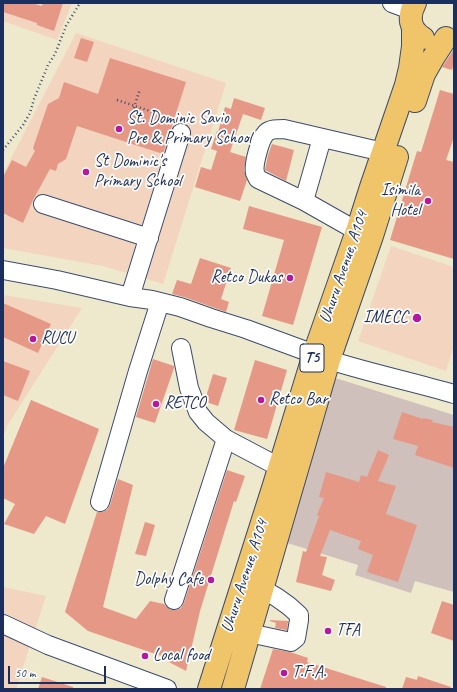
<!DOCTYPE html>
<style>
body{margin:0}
#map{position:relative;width:457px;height:692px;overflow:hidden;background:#eee8cc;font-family:Caveat,sans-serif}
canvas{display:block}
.frame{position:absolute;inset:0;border:4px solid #1b2f5e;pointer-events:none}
.scale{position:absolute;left:8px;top:666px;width:98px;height:18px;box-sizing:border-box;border:2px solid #1b2f5e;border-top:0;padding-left:5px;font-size:12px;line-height:14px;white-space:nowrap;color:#1b2f5e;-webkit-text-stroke:3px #fdfcf7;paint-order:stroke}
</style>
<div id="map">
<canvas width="457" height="692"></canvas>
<div class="frame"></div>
<div class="scale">50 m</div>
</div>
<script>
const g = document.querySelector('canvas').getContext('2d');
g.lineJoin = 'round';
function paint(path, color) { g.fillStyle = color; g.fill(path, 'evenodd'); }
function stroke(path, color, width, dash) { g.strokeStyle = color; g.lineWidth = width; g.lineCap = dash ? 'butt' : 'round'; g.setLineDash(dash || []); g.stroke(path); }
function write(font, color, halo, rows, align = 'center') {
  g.font = font + ' Caveat,sans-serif'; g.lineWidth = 3.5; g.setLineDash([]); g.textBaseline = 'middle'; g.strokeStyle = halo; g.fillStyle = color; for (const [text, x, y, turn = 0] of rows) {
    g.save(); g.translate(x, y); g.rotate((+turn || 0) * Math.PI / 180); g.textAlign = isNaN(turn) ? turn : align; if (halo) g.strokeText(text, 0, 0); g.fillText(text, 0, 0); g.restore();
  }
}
paint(new Path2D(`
 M3,3H72L57,40L3,21Z
 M76,33L226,83L163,284L103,266L3,248V174Z
 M391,246L454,267V346L446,371L358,341Z
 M3,295L82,308L7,426L3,437Z
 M3,587L46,596L16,689H3Z`), '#f3d4bf');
paint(new Path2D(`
 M332,377L454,415V592L415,581L411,593L355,575L358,565L281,541Z`), '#cfc0bb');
paint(new Path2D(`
 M3,3H31L42,6L43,3H63L54,31L37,25V23L3,12Z
 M81,38L94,42L87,62L74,58Z
 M454,49V62L452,70L442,67Z
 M110,58L186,82L163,154L77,126L66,159L58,164L56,171L50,169L33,200L23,223L3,213V177L12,160L26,167L35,151L33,148L48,104L59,98L64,82L98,94Z
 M440,90L454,94V137L446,160L454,162V259L390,240L417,151L421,152Z
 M234,98L265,108L261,120L243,114L230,152L246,157L244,170L247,180L240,201L195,187L201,167L211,170L217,151L211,149L217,131L218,132L225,107L231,109Z
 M272,144L294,150L286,181L265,170L268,155Z
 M249,206L322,227L293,325L262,316L284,240L243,229Z
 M200,258L231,268L221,299L229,302L226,312L184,297L172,294L177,280L191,284Z
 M3,303L51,324L38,353L3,337Z
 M153,359L174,366V368L155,423L136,417Z
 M255,360L287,370L267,439L234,430Z
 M3,361L30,371L18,401L3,395Z
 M213,374L227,378L218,406L206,402L205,400Z
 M31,400L99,429L65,524L46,516L34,534L4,524L15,504L3,498V468Z
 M402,412L423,419V418L433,420L432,422L454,427V468L415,455L418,446L393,439Z
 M378,450L389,455L378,481L396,486L386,514L417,525L398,582L367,572L373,555L358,549L361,541L330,530L320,556L327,557L322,575L335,580L331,591L296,582L303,551L306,552L319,516L317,515L324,498L319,497L326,472L359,482L361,475L367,477Z
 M227,470L245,476L236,502L234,501L200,611L186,671L169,662L170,659L88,631L65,612L97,512H103L108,509L110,505L118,479L133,485L103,607L136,619L150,601L164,604L167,607L171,610H177L181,608L184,603Z
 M145,522L155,525L146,556L135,554Z
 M442,601L454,605V641L431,633Z
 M270,620L288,621L287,630L275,628L276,623L270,621Z
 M273,649L290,652L308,658L307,662L386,687V689H260Z
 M418,676L451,687L450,689H402L406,677L417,680Z
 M42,677L73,687V689H38Z`), '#e59885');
const minor = new Path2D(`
 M392,3L411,10
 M304,201L322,138
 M43,204L149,238
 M370,235L357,231L304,201L258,179C257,177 256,175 255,173C253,165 260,139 266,133C270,129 278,129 284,129L383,152
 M3,270L57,280L130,297L152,300L180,307L211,318L246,329L314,354
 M130,297L181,133
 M181,348L189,388L198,412L206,422L226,439L279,467
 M329,360C370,373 413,382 454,394
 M100,502L138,371L160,302
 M174,600L226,439
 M3,624L48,645L167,689
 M237,629L249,633L291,642L296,638L299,620V615C285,601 268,591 250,583`);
const highway = new Path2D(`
 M415,3C408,16 409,30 423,38
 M415,101L424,74L433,58L446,38
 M209,689L274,485L314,354L357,231L371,187L406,85L410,68L413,46V28
 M233,689L329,360L372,236L397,157`);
stroke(minor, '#3b4b6e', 20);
stroke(highway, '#3b4b6e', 24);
stroke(new Path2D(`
 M117,100L156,113
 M129,123L140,89
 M3,150L23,125L30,113L34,99L48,65L55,54L66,26L80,3`), '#3b4b6e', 2.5, [1, 3]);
stroke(minor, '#fff', 18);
stroke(highway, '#f0c469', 22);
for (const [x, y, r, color] of [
 [119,129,4,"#b5179e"],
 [86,172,4,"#b5179e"],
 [428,201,4,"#b5179e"],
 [290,278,4,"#b5179e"],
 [417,318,5,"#b5179e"],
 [33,339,4,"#b5179e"],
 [261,400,4,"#b5179e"],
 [156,404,4,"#b5179e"],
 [211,580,4,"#b5179e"],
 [328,631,4,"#b5179e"],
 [145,656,4,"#b5179e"],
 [284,673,4,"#b5179e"]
]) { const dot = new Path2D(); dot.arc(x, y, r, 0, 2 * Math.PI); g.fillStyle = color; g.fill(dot); stroke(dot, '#fdfcf7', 1.5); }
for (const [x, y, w] of [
 [312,358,24]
]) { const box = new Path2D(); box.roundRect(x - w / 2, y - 14, w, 28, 3); g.fillStyle = '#fdfcf7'; g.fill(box); stroke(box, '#1b2f5e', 1); }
write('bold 16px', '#1b2f5e', null, [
 ["T5",312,358]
]);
write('17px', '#1b2f5e', '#fdfcf7', [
 ["St. Dominic Savio",127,119],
 ["Pre & Primary School",127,139],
 ["St Dominic's",94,162],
 ["Primary School",94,182],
 ["Isimila",420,191,"right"],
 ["Hotel",420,211,"right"],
 ["Retco Dukas",282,278,"right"],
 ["IMECC",408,318,"right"],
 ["RUCU",41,339],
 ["Retco Bar",269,400],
 ["RETCO",164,404],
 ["Dolphy Cafe",203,580,"right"],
 ["TFA",336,631],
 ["Local food",153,656],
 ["T.F.A.",292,673]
], 'left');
write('17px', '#1b2f5e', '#fdfcf7', [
 ["Uhuru Avenue, A104",344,267,-71],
 ["Uhuru Avenue, A104",245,576,-72]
]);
</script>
